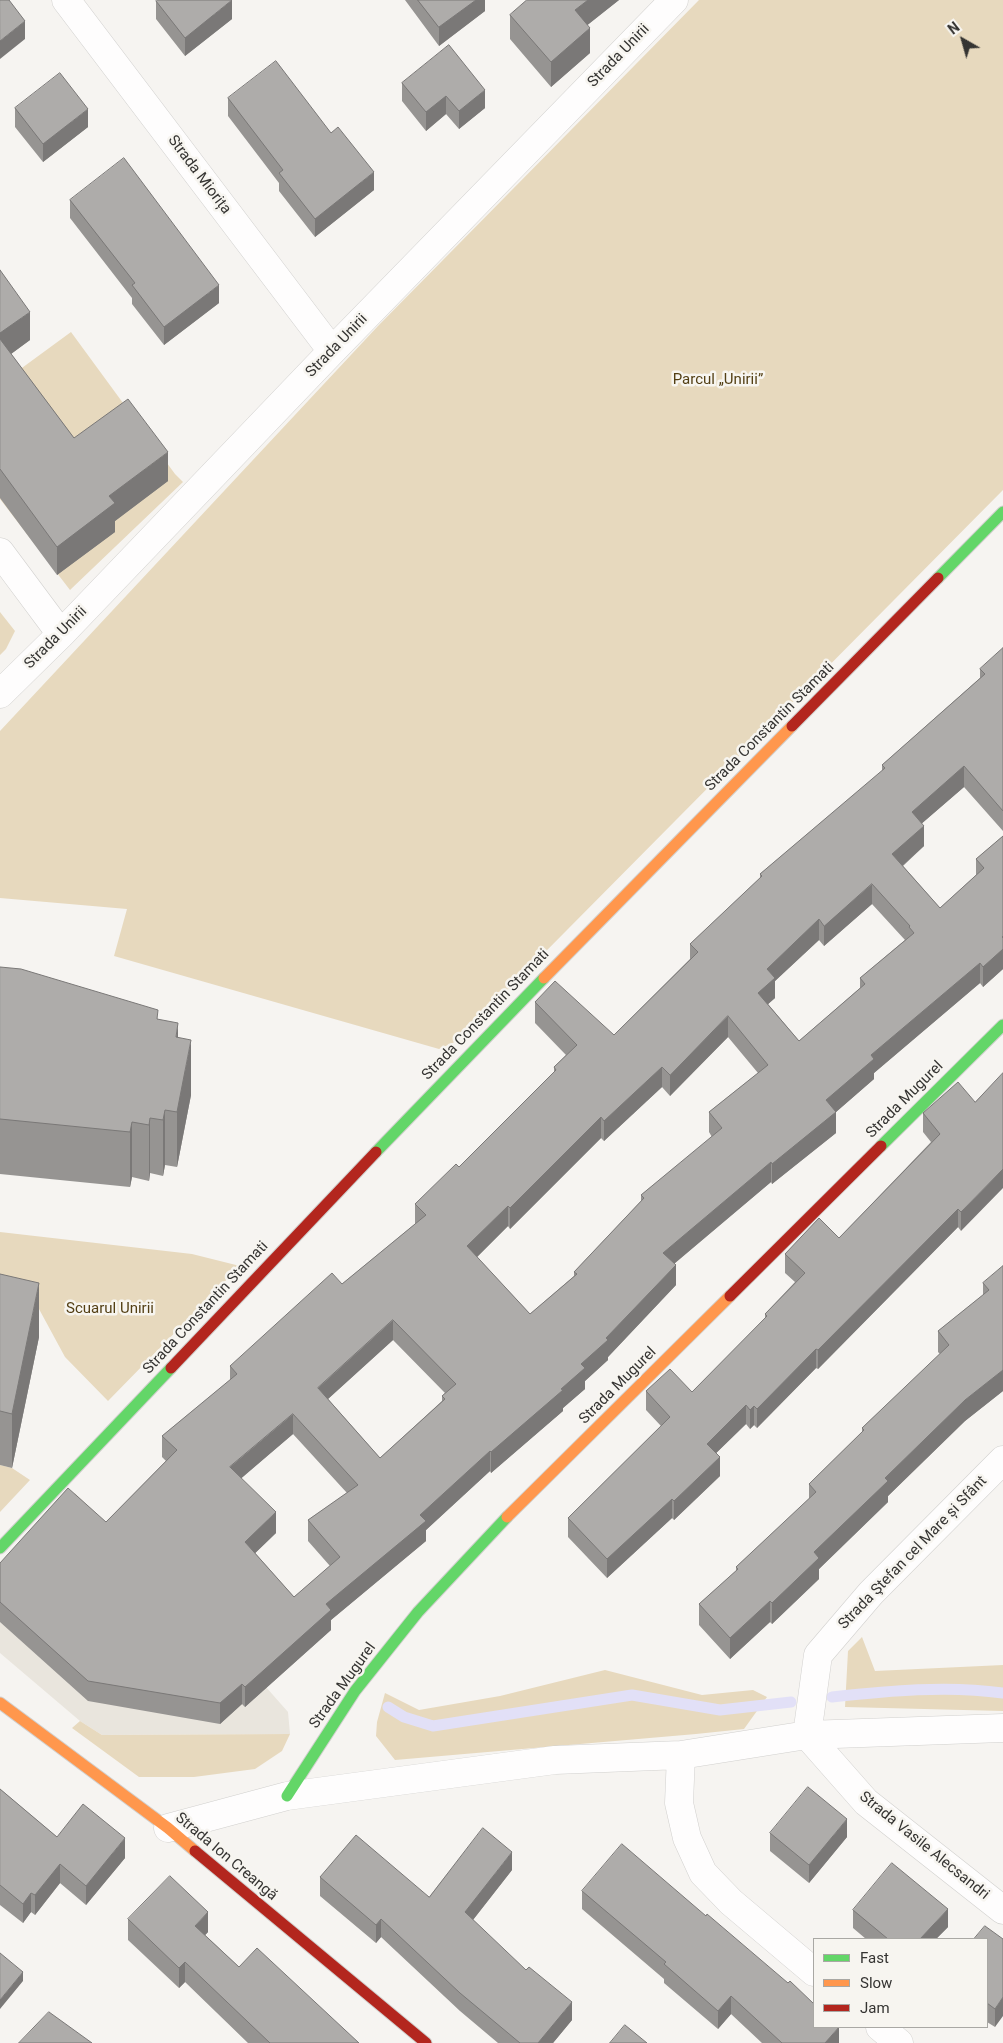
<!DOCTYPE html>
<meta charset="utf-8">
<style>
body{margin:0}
#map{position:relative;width:1003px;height:2043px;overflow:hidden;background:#f6f4f1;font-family:Roboto,sans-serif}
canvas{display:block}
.legend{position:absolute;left:813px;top:1938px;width:175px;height:90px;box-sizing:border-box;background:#f7f5f0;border:1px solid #a9a8a4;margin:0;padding:6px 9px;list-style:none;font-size:15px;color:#353432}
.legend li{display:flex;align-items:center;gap:10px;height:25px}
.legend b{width:25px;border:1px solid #a9a8a4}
.north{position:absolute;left:938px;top:15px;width:50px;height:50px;-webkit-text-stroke:4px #f7f5f0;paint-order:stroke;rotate:322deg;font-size:14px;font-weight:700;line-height:20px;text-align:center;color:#353432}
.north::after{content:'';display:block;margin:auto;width:18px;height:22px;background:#353432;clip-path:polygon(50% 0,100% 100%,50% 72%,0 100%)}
</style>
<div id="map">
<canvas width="1003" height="2043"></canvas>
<ul class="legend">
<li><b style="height:6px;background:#63d668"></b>Fast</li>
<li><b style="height:6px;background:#ff974d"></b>Slow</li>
<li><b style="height:6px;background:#b3261e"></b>Jam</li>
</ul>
<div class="north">N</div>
</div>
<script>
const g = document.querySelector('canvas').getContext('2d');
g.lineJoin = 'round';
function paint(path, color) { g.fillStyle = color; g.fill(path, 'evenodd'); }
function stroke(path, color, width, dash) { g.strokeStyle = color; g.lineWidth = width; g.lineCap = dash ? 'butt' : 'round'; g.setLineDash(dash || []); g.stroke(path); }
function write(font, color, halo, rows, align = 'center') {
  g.font = font + ' Roboto,sans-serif'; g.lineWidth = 5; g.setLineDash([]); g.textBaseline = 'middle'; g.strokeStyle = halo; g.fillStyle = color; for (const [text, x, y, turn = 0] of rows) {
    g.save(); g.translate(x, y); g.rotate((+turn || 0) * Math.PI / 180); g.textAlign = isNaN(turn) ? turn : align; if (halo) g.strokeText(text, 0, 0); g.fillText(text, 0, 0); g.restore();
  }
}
paint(new Path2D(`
 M75,1493L198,1610L288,1712L290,1734L102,1735L80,1721L0,1653V1574Z`), '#e9e5dd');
paint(new Path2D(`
 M699,0H1003V490L457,1041L439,1049L114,956L127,909L0,898V731L378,326Z
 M71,332L175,474L183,482L70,590L0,499V384Z
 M0,612L15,631L6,649L0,655Z
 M0,1232L192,1254L240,1266L108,1401L65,1357L39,1309L0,1303Z
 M0,1465L12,1468L30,1480L0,1512Z
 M862,1637L875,1671L1003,1665V1711L845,1707L848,1651Z
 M605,1670L702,1695L753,1690L767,1697L744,1729L696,1734L395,1760L376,1736L377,1722L385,1693L419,1710L500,1696Z
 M80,1721L102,1735L290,1734L282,1751L255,1769L194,1777H139L72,1728Z`), '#e7d9be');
stroke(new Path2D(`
 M832,1697C888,1691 947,1685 1003,1693
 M388,1707L404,1717L433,1726L632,1695L720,1710L791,1702`), '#e2e0f7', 11);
const street = new Path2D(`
 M66,0L332,351
 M0,552L61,634
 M0,694L61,634L332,351L674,0
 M807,1735L818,1655L871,1593L1003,1460
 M807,1735L866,1802L1003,1910
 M681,1755L679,1803L687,1838L703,1873L731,1902L814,1972
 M168,1828L287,1796L555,1760L681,1755L807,1735L1003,1728
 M880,2027L899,2043`);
const fast = new Path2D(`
 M938,578L1003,512
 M881,1146L1003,1025
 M376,1152L544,978
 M0,1548L171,1368
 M287,1796L355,1691L418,1612L507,1517`);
const slow = new Path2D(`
 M544,978L792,726
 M507,1517L730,1296
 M0,1703L168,1828L195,1851`);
const jam = new Path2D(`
 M792,726L938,578
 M730,1296L881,1146
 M171,1368L376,1152
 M195,1851L426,2043`);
stroke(street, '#d1d0ce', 29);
stroke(fast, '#d1d0ce', 13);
stroke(slow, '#d1d0ce', 13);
stroke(jam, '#d1d0ce', 13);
stroke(street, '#fefdfd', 28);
stroke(fast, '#63d668', 11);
stroke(slow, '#ff974d', 11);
stroke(jam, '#b3261e', 11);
paint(new Path2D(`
 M405,0H485V11L439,46Z
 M527,0H619L587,25L590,53L551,87L510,39V15Z
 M156,1L232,19L185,56L156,19Z
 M449,45L485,108L459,129L446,114L426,131L402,101V83Z
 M228,98L374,190L315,237L279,191V183L228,116Z
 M15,108L88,127L43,162L15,127Z
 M70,200L219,303L164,345L132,304V298L70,218Z
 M0,270L30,340L11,354L74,438L168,481L115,521V532L57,575L0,498Z
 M1003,648V831L964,787L922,823L924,846L903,866L940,908L976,875V859L1003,836V969L983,987L980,983L874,1073V1079L836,1112V1133L772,1184L771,1182L674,1264L676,1285L608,1357V1360L585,1381V1389L563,1408V1411L491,1473L490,1471L426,1530V1541L331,1620V1630L245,1707L242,1704L220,1724L88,1701L0,1622V1563L106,1522L166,1461L162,1457V1436L230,1380V1366L342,1284L415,1224V1204L459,1167L554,1072V1067L566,1055L535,1023V1002L614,1035L690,959V944L760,878V874L882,771V765L980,678V669ZM872,904L905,940L860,978V988L799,1041L768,1004L775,998V981L819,940L824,946ZM728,1037L758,1073L709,1112V1132L712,1137L641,1195V1201L574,1272V1276L530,1314L477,1257L508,1226L510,1229L601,1138L604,1141L662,1087L670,1096ZM393,1340L445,1393L442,1396V1401L380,1458L328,1399ZM293,1434L347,1493L308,1520V1541L330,1566L294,1597L255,1553L276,1533L241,1478Z
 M0,967L158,1019L178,1038L191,1095L177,1167L165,1165L163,1176L150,1173L149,1181L132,1177L130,1187L0,1174Z
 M975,1102L961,1231L958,1227L818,1369L816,1368L757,1428L754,1425L750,1429L746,1424L716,1453L720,1476L674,1520L672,1518L607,1578L568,1537V1518L661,1426L646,1410V1391L692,1392L765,1319V1314L795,1282L785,1273V1254L839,1238L931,1142L923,1132V1113Z
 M1003,1266V1391L965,1421L888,1496V1502L819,1569V1579L772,1624L770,1622L730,1659L699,1625V1604L736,1571V1567L809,1499V1484L862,1432V1428L940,1354L938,1352V1331L983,1295V1283Z
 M0,1274L39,1337L12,1468L0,1465Z
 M0,1789L57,1837L125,1858L86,1905L60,1883L35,1915L31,1912L23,1923L0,1905Z
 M770,1833L847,1837L809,1883L770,1851Z
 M512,1870L473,1920L572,2020L553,2043H498L460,2011L381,1937L376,1943L320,1896V1877L429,1897Z
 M582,1891L839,2043H762L731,2014L718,2029L664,1983V1979L582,1909Z
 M853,1910L948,1927L936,1939H866L853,1928Z
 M128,1919L208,1932L205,1935L239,1967L359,2043H248L185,1982L179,1988L128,1940Z
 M987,1939H1003L995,2027L987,2022Z`), '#969492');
paint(new Path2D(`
 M232,0V19L185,56V38Z
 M476,0H485V11L439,46V27Z
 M588,0H619L575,35V10Z
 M25,21V39L0,59V41Z
 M590,28V53L551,87V62Z
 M485,90V108L459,129V111Z
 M446,96V114L426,131V112Z
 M88,109V127L43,162V144Z
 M374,172V190L315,237V219Z
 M219,285V303L164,345V327Z
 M30,312V340L0,362V333Z
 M168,452V481L115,521V532L57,575V547L109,496Z
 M964,766V787L912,832V812Z
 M924,826V846L892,875V854Z
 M872,884V904L824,946V926Z
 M819,919V940L775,981V998L758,1013V993L767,969Z
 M1003,936V969L983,987V967Z
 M980,963V983L874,1073V1079L828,1119L836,1112V1133L772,1184V1164L826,1100L871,1055Z
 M728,1016V1037L670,1096V1075Z
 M178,1023V1078L176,1037Z
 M191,1040V1095L177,1167V1112Z
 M662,1067V1087L604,1141V1121Z
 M165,1110V1165L163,1176V1120Z
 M601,1117V1138L510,1229V1208Z
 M150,1118V1173L149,1181V1125Z
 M132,1122V1177L130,1187V1132Z
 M771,1162V1182L663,1273V1253Z
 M1003,1169V1188L961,1231V1212Z
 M508,1206V1226L467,1267V1246Z
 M958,1209V1227L818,1369V1350Z
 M676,1265V1285L608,1357V1360L585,1381V1389L563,1408V1411L491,1473V1452L561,1389L581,1364Z
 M39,1283V1337L12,1468V1414Z
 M393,1320V1340L318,1408V1388Z
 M816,1349V1368L757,1428V1409Z
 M1003,1370V1391L965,1421L888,1496V1502L819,1569V1579L772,1624V1603L814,1552L885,1478L965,1400Z
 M746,1405V1424L707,1462V1444Z
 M754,1406V1425L750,1429V1410Z
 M293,1414V1434L230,1488V1467Z
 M490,1451V1471L426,1530V1541L331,1620V1630L245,1707V1687L326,1604L420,1515Z
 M720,1457V1476L674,1520V1501Z
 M672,1499V1518L607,1578V1559Z
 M276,1512V1533L245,1563V1542Z
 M770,1601V1622L730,1659V1638Z
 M242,1684V1704L220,1724V1703Z
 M847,1819V1837L809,1883V1865Z
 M125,1838V1858L86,1905V1886Z
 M512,1852V1870L465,1930V1912Z
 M60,1864V1883L35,1915V1895Z
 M31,1893V1912L23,1923V1904Z
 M948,1909V1927L936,1939H920Z
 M208,1912V1932L195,1946V1926Z
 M381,1919V1937L376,1943V1925Z
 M185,1962V1982L179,1988V1968Z
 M23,1972V1981L0,2009V2000Z
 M731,1996V2014L718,2029V2011Z
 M1003,1997V2016L995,2027V2009Z
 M572,2002V2020L553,2043H538Z
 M839,2027V2043H825Z`), '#7a7877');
const building = new Path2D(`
 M0,0H9L25,21L0,41Z
 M157,0H232L185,38L156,1Z
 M418,0H476L439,27Z
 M527,0H588L575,10L590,28L551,62L510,15Z
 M449,45L485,90L459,111L446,96L426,112L402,83Z
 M276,61L331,133L338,127L374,172L315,219L279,173L283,170L228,98Z
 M60,73L88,109L43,144L15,108Z
 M124,158L219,285L164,327L132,285L135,283L70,200Z
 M0,270L30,312L0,333Z
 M0,339L74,438L128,399L168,452L109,496L115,503L57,547L0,469Z
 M1003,648V811L964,766L912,812L924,826L892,854L940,908L984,868L976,859L1003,836V936L1002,937L1003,938V949L983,967L980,963L871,1055L874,1059L826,1100L836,1112L772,1164L771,1162L663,1253L676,1265L606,1338L608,1340L581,1364L585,1368L561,1389L563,1390L491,1452L490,1451L420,1515L426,1521L326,1604L331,1610L245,1687L242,1684L220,1703L88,1681L0,1602V1563L68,1488L106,1522L177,1450L162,1436L237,1374L230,1366L332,1273L342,1284L426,1215L415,1204L456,1164L459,1167L556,1070L554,1067L577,1045L535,1002L555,981L614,1035L698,952L690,944L762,876L760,874L885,768L882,765L985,674L980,669ZM872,884L910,926L909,927L914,933L860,978L865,984L799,1041L758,993L775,978L767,969L819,919L824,926ZM728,1016L768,1065L709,1112L722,1128L641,1195L644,1198L574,1272L577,1274L530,1314L467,1246L508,1206L510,1208L601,1117L604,1121L662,1067L670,1075ZM393,1320L456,1384L442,1396L445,1399L380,1458L318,1388ZM293,1414L358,1485L308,1520L340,1557L294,1597L245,1542L276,1512L230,1467Z
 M0,967L21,969L158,1010L157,1019L178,1023L176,1037L191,1040L177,1112L165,1110L163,1120L150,1118L149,1125L132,1122L130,1132L0,1119Z
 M1003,1073V1169L961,1212L958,1209L818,1350L816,1349L757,1409L754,1406L750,1410L746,1405L707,1444L720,1457L674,1501L672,1499L607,1559L568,1518L670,1417L646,1391L670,1369L692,1392L767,1316L765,1314L805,1273L785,1254L819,1218L839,1238L940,1134L923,1113L958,1082L975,1102Z
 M1003,1266V1370L965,1400L885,1478L888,1481L814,1552L819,1558L772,1603L770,1601L730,1638L699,1604L738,1569L736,1567L816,1492L809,1484L864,1430L862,1428L949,1345L938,1331L989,1290L983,1283Z
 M0,1274L39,1283L12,1414L0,1411Z
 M808,1787L847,1819L809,1865L770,1833Z
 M0,1789L57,1837L83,1804L125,1838L86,1886L60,1864L35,1895L31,1893L23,1904L0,1885Z
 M483,1828L512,1852L465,1912L526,1970L529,1967L572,2002L538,2043H520L460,1993L381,1919L376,1925L320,1877L356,1835L429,1897Z
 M622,1844L706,1916L707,1914L788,1983L790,1981L814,2004V2027H839L825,2043H782L731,1996L718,2011L664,1964L666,1962L582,1891Z
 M892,1863L948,1909L920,1939H888L853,1910Z
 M170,1876L208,1912L195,1926L239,1967L257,1948L359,2043H270L185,1962L179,1968L128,1919Z
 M985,1926L1003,1939V1997L995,2009L987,2003V1939H974Z
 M0,1953L23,1972L0,2000Z
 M49,2012L92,2043H19Z
 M625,2025L647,2043H610Z`);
paint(building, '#aeacaa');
stroke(building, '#7a7877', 1);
write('15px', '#353432', '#f7f5f0', [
 ["Strada Unirii",619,56,-46],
 ["Strada Miorița",199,175,53],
 ["Strada Unirii",337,346,-46],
 ["Strada Unirii",56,638,-45],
 ["Strada Constantin Stamati",770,727,-45],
 ["Strada Constantin Stamati",486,1015,-46],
 ["Strada Mugurel",905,1100,-45],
 ["Strada Constantin Stamati",206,1308,-47],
 ["Strada Mugurel",618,1386,-45],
 ["Strada Ştefan cel Mare și Sfânt",913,1553,-46],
 ["Strada Mugurel",343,1686,-54],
 ["Strada Vasile Alecsandri",924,1846,39],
 ["Strada Ion Creangă",226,1857,40]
]);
write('15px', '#533f14', '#f7f5f0', [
 ["Parcul „Unirii”",718,380],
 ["Scuarul Unirii",110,1309]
]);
</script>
